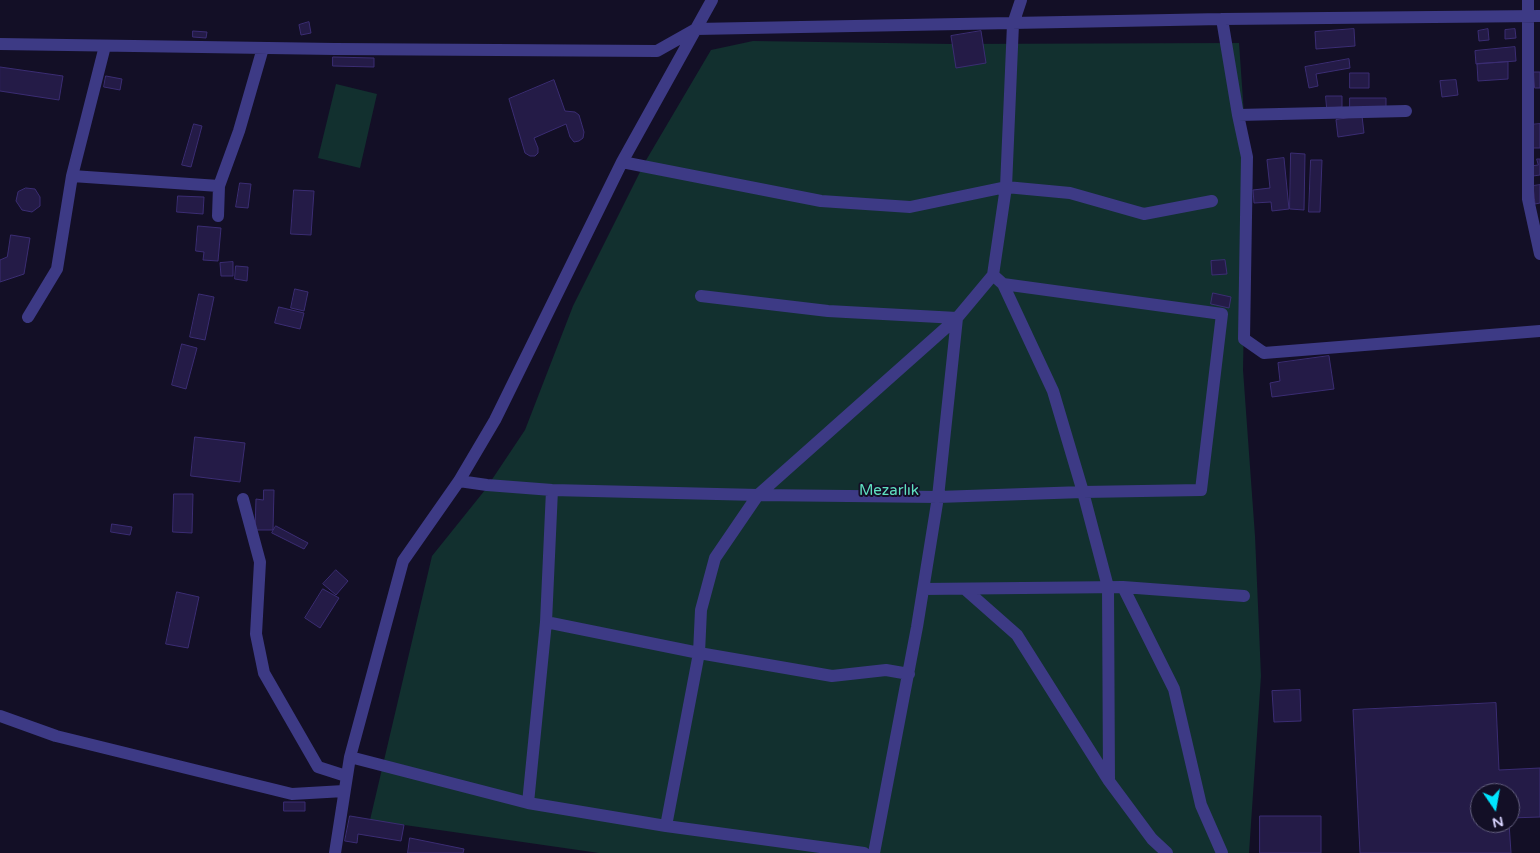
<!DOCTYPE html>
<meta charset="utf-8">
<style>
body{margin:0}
#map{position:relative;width:1540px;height:853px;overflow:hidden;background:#130f26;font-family:"Varela Round",sans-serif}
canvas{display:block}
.north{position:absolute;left:1470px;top:783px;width:50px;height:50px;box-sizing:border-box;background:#130f26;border:1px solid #625e7d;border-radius:50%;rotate:168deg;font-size:14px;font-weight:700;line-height:20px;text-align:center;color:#d9d4ff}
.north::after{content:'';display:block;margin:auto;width:18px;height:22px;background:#00e5ff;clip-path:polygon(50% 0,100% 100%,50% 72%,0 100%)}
</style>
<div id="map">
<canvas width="1540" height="853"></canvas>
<div class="north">N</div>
</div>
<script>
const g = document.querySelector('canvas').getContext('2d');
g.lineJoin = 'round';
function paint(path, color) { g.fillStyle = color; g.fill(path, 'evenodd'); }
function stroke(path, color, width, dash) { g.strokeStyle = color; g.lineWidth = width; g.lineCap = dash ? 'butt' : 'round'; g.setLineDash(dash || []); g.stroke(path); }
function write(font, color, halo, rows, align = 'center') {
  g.font = font + ' "Varela Round",sans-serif'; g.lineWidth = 4; g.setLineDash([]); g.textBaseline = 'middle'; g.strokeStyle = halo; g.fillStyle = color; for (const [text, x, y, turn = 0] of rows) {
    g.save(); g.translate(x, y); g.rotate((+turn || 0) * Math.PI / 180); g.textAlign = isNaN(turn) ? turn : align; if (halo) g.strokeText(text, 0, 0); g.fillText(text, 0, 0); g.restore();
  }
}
paint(new Path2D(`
 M753,41L952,44L1239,43L1247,157L1243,370L1255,536L1261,676L1249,853H599L370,820L432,556L485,490L525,430L573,306L645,162L711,50Z
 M336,84L377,94L360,168L318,158Z`), '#12302f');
const building = new Path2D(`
 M309,22L311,33L301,35L299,25Z
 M1354,29L1355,46L1316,49L1315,32Z
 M1488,29L1489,40L1479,41L1478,31Z
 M1515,29L1516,38L1505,39V30Z
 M193,31L207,32L206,38L193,37Z
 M981,31L986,63L956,68L951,36Z
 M1515,47L1516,61L1476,64L1475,51Z
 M333,57L374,58V67L333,66Z
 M1349,59L1350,68L1316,74L1318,86L1309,88L1305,67Z
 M1508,62V79L1478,81L1477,64Z
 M0,67L63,76L59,100L0,91Z
 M1534,72H1540V88H1535Z
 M1350,73H1369V88H1350Z
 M106,76L122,79L120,90L104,87Z
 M554,80L565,111L575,112L579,115L584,132L583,138L579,141L574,142L570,137L566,124L534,138L538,148V153L535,156H530L525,153L509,99Z
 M1456,80L1458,95L1442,97L1440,81Z
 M1326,96H1342V107L1327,108Z
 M1350,98H1386V108H1350Z
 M1362,116L1364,133L1338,137L1336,120Z
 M194,124L202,126L191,167L182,165Z
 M1540,124V148H1532L1529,125Z
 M1291,153L1305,154L1304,210L1290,209Z
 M1284,158L1289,209L1272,211L1271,202L1254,203L1253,190L1270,188L1267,160Z
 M1537,159H1540V175L1533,176L1531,166L1538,165Z
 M1311,160H1322L1320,212H1309Z
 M240,183L251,184L248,208L236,207Z
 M1540,185V203L1535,204L1533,186Z
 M26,188L35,189L40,197V206L32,212L22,210L16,201L18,192Z
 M294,190L314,191L311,235L291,234Z
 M178,196L204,197L203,214L177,212Z
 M198,226L221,228L218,261L203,260L204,252L196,251Z
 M11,235L30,238L24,274L0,282V260L7,257Z
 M1225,260L1227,274L1212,275L1211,261Z
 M233,262V276H221L220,263Z
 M236,266L248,267L247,281L235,279Z
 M295,289L308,292L304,311L291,308Z
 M1213,293L1231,297L1229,308L1211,304Z
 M199,294L214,297L205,340L190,337Z
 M279,307L304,313L300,329L275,323Z
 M182,344L197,348L186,389L172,385Z
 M1329,356L1334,389L1272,397L1270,383L1280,381L1278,363Z
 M195,437L245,443L240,482L191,476Z
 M264,490H274L273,530H255L256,499L263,500Z
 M174,494H193L192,533L173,532Z
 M112,524L132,527L130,535L111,532Z
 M276,526L308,543L304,549L272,533Z
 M336,570L348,581L336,595L323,584Z
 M323,589L339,598L320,628L305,618Z
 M177,592L199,597L188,648L166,644Z
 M1300,690L1301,721L1274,722L1272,691Z
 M1496,703L1499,770L1540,768V817L1510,818V793H1480V823H1509L1511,853H1360L1353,710Z
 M284,802H305V811H284Z
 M350,816L404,825L401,841L358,834L357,843L345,841Z
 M1260,816H1321V853H1260Z
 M410,838L464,849L463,853H408Z`);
paint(building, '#241b47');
stroke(building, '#3b2d73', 1);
stroke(new Path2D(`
 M1528,0V199L1540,254
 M1222,19L1238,115L1247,157L1244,339L1264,353L1540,331
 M0,44L335,49L657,51L696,29L1222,19L1540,16
 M1238,115L1406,111
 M622,162L821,201L910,207L1006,187L1070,193L1144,214L1212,201
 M72,176L219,186L239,131L263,48
 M218,216L219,186
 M1003,284L1053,391L1083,492L1108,587L1109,781
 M701,296L828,311L957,318
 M28,317L57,269L72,176L105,46
 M459,481L487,485L552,490L758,495L938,497L1083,492L1201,490L1222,314L1003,284L993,275
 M243,499L260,562L256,634L264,673L318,767L346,776
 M1123,587L1174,689L1201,805L1222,853
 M923,589L1123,587L1244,596
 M966,590L1017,635L1109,781L1152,839L1167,853
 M546,622L699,653L832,676L886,670L909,674
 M0,716L56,736L292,794L344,791
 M350,757L528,803L666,826L864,853
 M528,803L546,622L552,490
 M666,826L699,653L701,610L715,558L758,495L957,318
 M335,853L350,757L403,561L459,481L495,420L622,162L712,0
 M874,853L917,627L938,497L957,318L993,275L1006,187L1013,24L1021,0`), '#3d3a85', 12);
write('15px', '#5fe0c0', '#130f26', [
 ["Mezarlık",889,491]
]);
</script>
